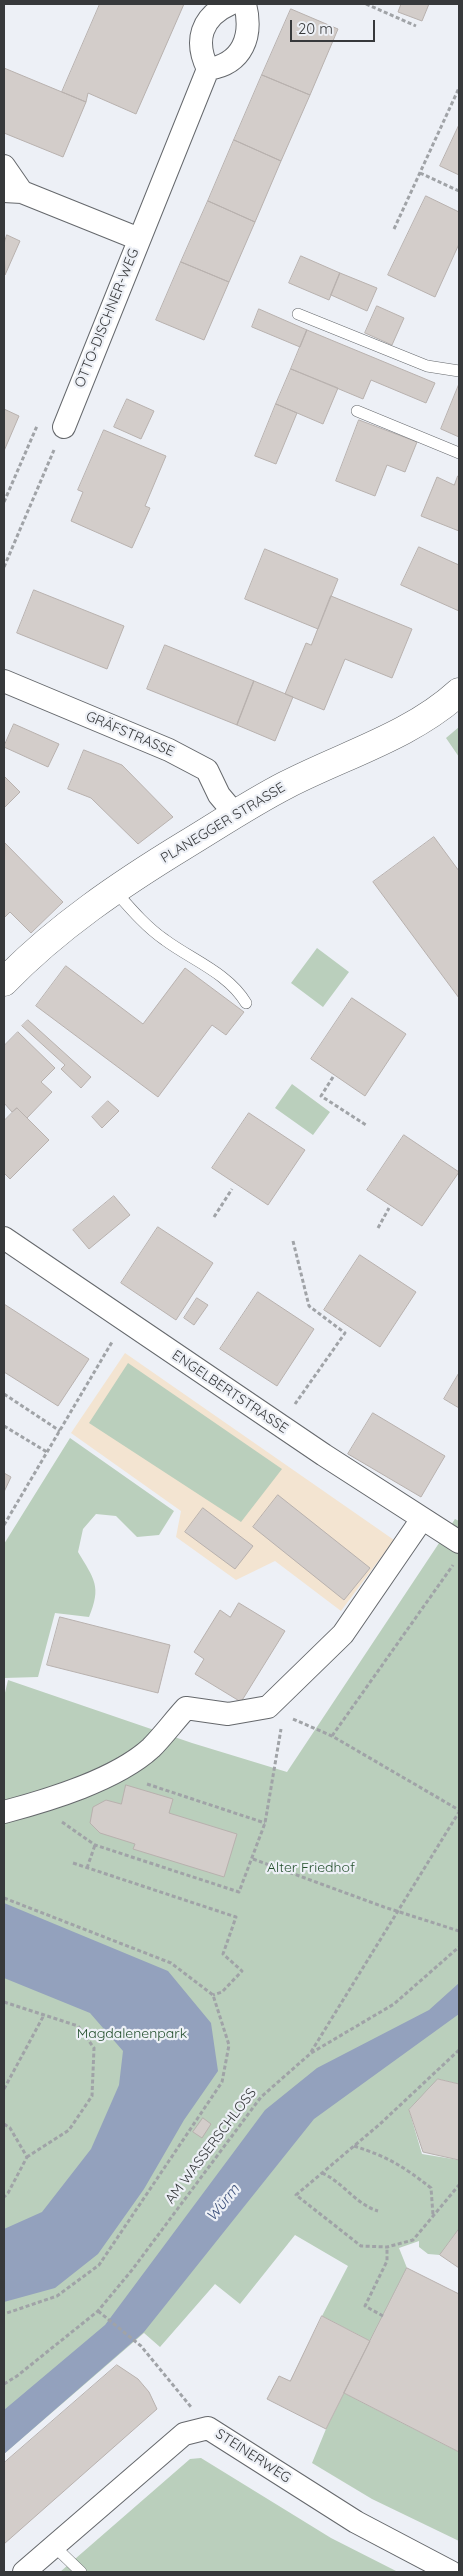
<!DOCTYPE html>
<meta charset="utf-8">
<style>
body{margin:0}
#map{position:relative;width:463px;height:2576px;overflow:hidden;background:#edf0f6;font-family:Quicksand,sans-serif}
canvas{display:block}
.frame{position:absolute;inset:0;border:5px solid #37393b;pointer-events:none}
.scale{position:absolute;left:290px;top:20px;width:85px;height:22px;box-sizing:border-box;border:2px solid #37393b;border-top:0;padding-left:6px;font-size:15px;line-height:18px;white-space:nowrap;color:#37393b;-webkit-text-stroke:4px #edf0f6;paint-order:stroke}
</style>
<div id="map">
<canvas width="463" height="2576"></canvas>
<div class="frame"></div>
<div class="scale">20 m</div>
</div>
<script>
const g = document.querySelector('canvas').getContext('2d');
g.lineJoin = 'round';
function paint(path, color) { g.fillStyle = color; g.fill(path, 'evenodd'); }
function stroke(path, color, width, dash) { g.strokeStyle = color; g.lineWidth = width; g.lineCap = dash ? 'butt' : 'round'; g.setLineDash(dash || []); g.stroke(path); }
function write(font, color, halo, rows, align = 'center') {
  g.font = font + ' Quicksand,sans-serif'; g.lineWidth = 4.5; g.setLineDash([]); g.textBaseline = 'middle'; g.strokeStyle = halo; g.fillStyle = color; for (const [text, x, y, turn = 0] of rows) {
    g.save(); g.translate(x, y); g.rotate((+turn || 0) * Math.PI / 180); g.textAlign = isNaN(turn) ? turn : align; if (halo) g.strokeText(text, 0, 0); g.fillText(text, 0, 0); g.restore();
  }
}
paint(new Path2D(`
 M125,1353L394,1540L341,1611L275,1561L236,1580L176,1537L181,1511L71,1433Z`), '#f3e4d1');
paint(new Path2D(`
 M459,727V757L446,738Z
 M317,948L349,972L323,1007L291,983Z
 M292,1084L330,1112L313,1135L275,1108Z
 M128,1363L282,1469L241,1522L89,1423Z
 M70,1438L174,1511L159,1535L137,1537L116,1516L96,1514L83,1529L78,1552C94,1579 102,1586 89,1617L55,1613L38,1677L4,1678V1544Z
 M455,1519L459,1521V2084L438,2079L409,2110L422,2154L459,2160V2229L440,2255L428,2254L419,2247V2241L399,2248L407,2268L370,2341L322,2316L348,2266L295,2235L240,2304L215,2284L160,2347L144,2333L4,2454V1697L8,1680L192,1743L287,1772Z
 M344,2393L459,2452V2541L372,2499L312,2463L326,2429Z
 M201,2458L331,2538L398,2572H60L190,2459Z`), '#bacfbc');
paint(new Path2D(`
 M4,1903L168,1971L211,2023L218,2071L184,2120L144,2189L98,2254L55,2288L4,2302V2229L42,2212L91,2149L119,2085L123,2051L90,2013L4,1978Z
 M459,1983V2014L314,2119L144,2332L4,2454V2410L105,2325L265,2110L317,2068L429,2010Z`), '#93a1bd');
const building = new Path2D(`
 M100,4H184L136,114L88,93L86,102L62,92Z
 M429,4L422,21L398,12L401,4Z
 M291,9L338,29L310,95L262,75Z
 M4,68L86,102L63,157L4,133Z
 M262,75L310,95L281,161L234,140Z
 M459,125V175L440,166Z
 M234,140L281,161L255,222L208,201Z
 M426,196L459,212V244L435,297L388,275Z
 M208,201L255,222L229,282L181,262Z
 M7,235L20,241L5,275L4,244Z
 M301,256L340,273L329,300L289,283Z
 M181,262L229,282L204,340L156,320Z
 M340,273L377,288L367,311L331,295Z
 M377,306L404,318L392,345L365,333Z
 M259,309L307,330L300,347L252,327Z
 M307,330L435,383L426,403L371,380L363,399L291,369Z
 M291,369L338,388L323,424L276,404Z
 M459,384V437L441,429Z
 M127,399L154,411L141,439L114,427Z
 M276,404L297,413L276,464L255,456Z
 M4,409L19,416L4,451Z
 M359,420L417,442L405,472L387,465L375,496L336,481Z
 M104,430L166,456L145,506L150,508L132,548L71,521L83,492L78,490Z
 M458,476H459V531L421,516L437,477L454,485Z
 M419,547L459,565V611L401,585Z
 M265,549L338,579L318,629L245,599Z
 M34,590L124,626L107,669L17,633Z
 M331,596L412,629L392,678L345,659L324,710L285,694L306,643L311,645Z
 M165,645L254,681L237,725L147,689Z
 M254,681L293,697L275,741L237,725Z
 M14,724L59,744L48,767L4,747Z
 M84,750L122,765L173,817L138,844L91,798L68,789Z
 M4,776L20,792L4,808Z
 M434,837L459,871V998L373,882Z
 M5,843L63,902L31,933L10,912L4,918Z
 M66,966L143,1024L185,968L244,1012L226,1035L212,1025L158,1097L36,1006Z
 M352,998L406,1034L365,1096L311,1059Z
 M28,1020L91,1077L81,1088L61,1069L65,1065L22,1026Z
 M18,1032L55,1068L41,1082L52,1092L27,1118L17,1108L12,1112L4,1103V1046Z
 M108,1101L119,1111L102,1128L92,1117Z
 M17,1108L49,1140L10,1179L4,1173V1121Z
 M249,1113L305,1150L268,1205L212,1168Z
 M404,1135L459,1172L422,1226L367,1190Z
 M114,1196L130,1215L89,1249L73,1230Z
 M158,1227L213,1263L176,1320L121,1283Z
 M360,1255L416,1292L380,1347L324,1310Z
 M258,1292L314,1329L277,1386L220,1349Z
 M197,1298L208,1305L194,1325L184,1318Z
 M4,1304L89,1359L58,1406L4,1372Z
 M459,1373V1408L444,1399Z
 M373,1413L445,1456L421,1497L348,1454Z
 M4,1473L11,1477L4,1492Z
 M278,1495L370,1568L344,1600L253,1527Z
 M203,1508L253,1546L235,1569L185,1532Z
 M239,1603L285,1631L241,1702L195,1674L204,1659L194,1652L220,1610L230,1617Z
 M60,1617L170,1645L158,1693L47,1665Z
 M126,1785L173,1799L169,1813L237,1834L224,1877L133,1849L135,1844L100,1833L90,1823L93,1807L106,1800L121,1804Z
 M438,2079L459,2084V2160L423,2152L409,2110Z
 M203,2118L211,2124L202,2138L193,2132Z
 M459,2229V2268L440,2255Z
 M407,2268L459,2294V2452L344,2393Z
 M322,2316L370,2341L326,2429L267,2399L279,2376L290,2381Z
 M117,2365L138,2379L149,2392L157,2409L4,2544V2463Z`);
paint(building, '#d3cdca');
stroke(building, '#b8b1ae', 1);
const lane = new Path2D(`
 M298,314L427,366L459,371
 M357,411L459,453
 M115,891C130,908 146,927 165,940C192,960 228,973 246,1003
 M54,2546L81,2572`);
const street = new Path2D(`
 M208,69C243,64 253,36 245,4
 M4,166L22,192
 M4,191L22,192L139,239
 M64,427L208,69C194,41 201,17 230,4
 M4,681L169,750L207,770L219,795L235,814
 M4,1238L324,1455L459,1542
 M4,1812C49,1800 116,1780 151,1748C163,1736 174,1721 186,1708L228,1714L268,1707L343,1634L422,1519
 M24,2572L184,2434L208,2428L356,2522L451,2572`);
const secondary = new Path2D(`
 M4,982C56,928 121,884 185,845C218,825 251,803 286,785C344,755 411,736 459,692`);
stroke(lane, '#65686c', 12);
stroke(street, '#65686c', 24);
stroke(secondary, '#65686c', 29);
stroke(new Path2D(`
 M366,4L416,26
 M420,173L459,191
 M394,229L459,88
 M4,502L37,426
 M4,567L54,450
 M333,1077L321,1096L366,1125
 M214,1217L232,1189
 M378,1228L389,1208
 M293,1241L309,1306L345,1333L295,1404
 M4,1394L60,1431
 M4,1426L47,1452
 M4,1525L112,1342
 M293,1719L332,1736L459,1810
 M332,1736L453,1565
 M147,1784L265,1823
 M62,1822L95,1845L239,1892L265,1823L281,1729
 M253,1859L384,1907L459,1931
 M73,1863L236,1917L223,1954L242,1971L222,1992L213,1995
 M87,1868L95,1845
 M4,1898L171,1963L213,1995L229,2045L222,2082L99,2265L57,2296L4,2314
 M4,2002L78,2026L94,2048L92,2096L69,2130L27,2157
 M459,2050L380,2124L296,2195L361,2246L387,2247L413,2240L459,2185
 M311,2052L459,1812
 M4,2089L44,2015
 M4,2124L10,2128L27,2157L8,2193L4,2197
 M354,2146C388,2157 403,2166 431,2188L433,2215
 M322,2173C343,2182 355,2204 378,2211
 M98,2311L141,2346L191,2407
 M383,2316L365,2306L387,2261V2247
 M4,2384L17,2376L98,2311L132,2270L261,2097L311,2053L394,2004L459,1947`), '#a0a3a7', 3, [4, 2.5]);
stroke(lane, '#fff', 11);
stroke(street, '#fff', 22);
stroke(secondary, '#fff', 28);
write('14px', '#37393b', '#edf0f6', [
 ["OTTO-DISCHNER-WEG",107,318,-68],
 ["GRÄFSTRASSE",130,734,23],
 ["PLANEGGER STRASSE",223,823,-31],
 ["ENGELBERTSTRASSE",230,1392,34],
 ["AM WASSERSCHLOSS",211,2146,-53],
 ["STEINERWEG",253,2456,33]
]);
write('14px', '#25502e', '#edf0f6', [
 ["Alter Friedhof",311,1868],
 ["Magdalenenpark",132,2034]
]);
write('italic 15px', '#3d517b', '#edf0f6', [
 ["Würm",223,2203,-51]
]);
</script>
